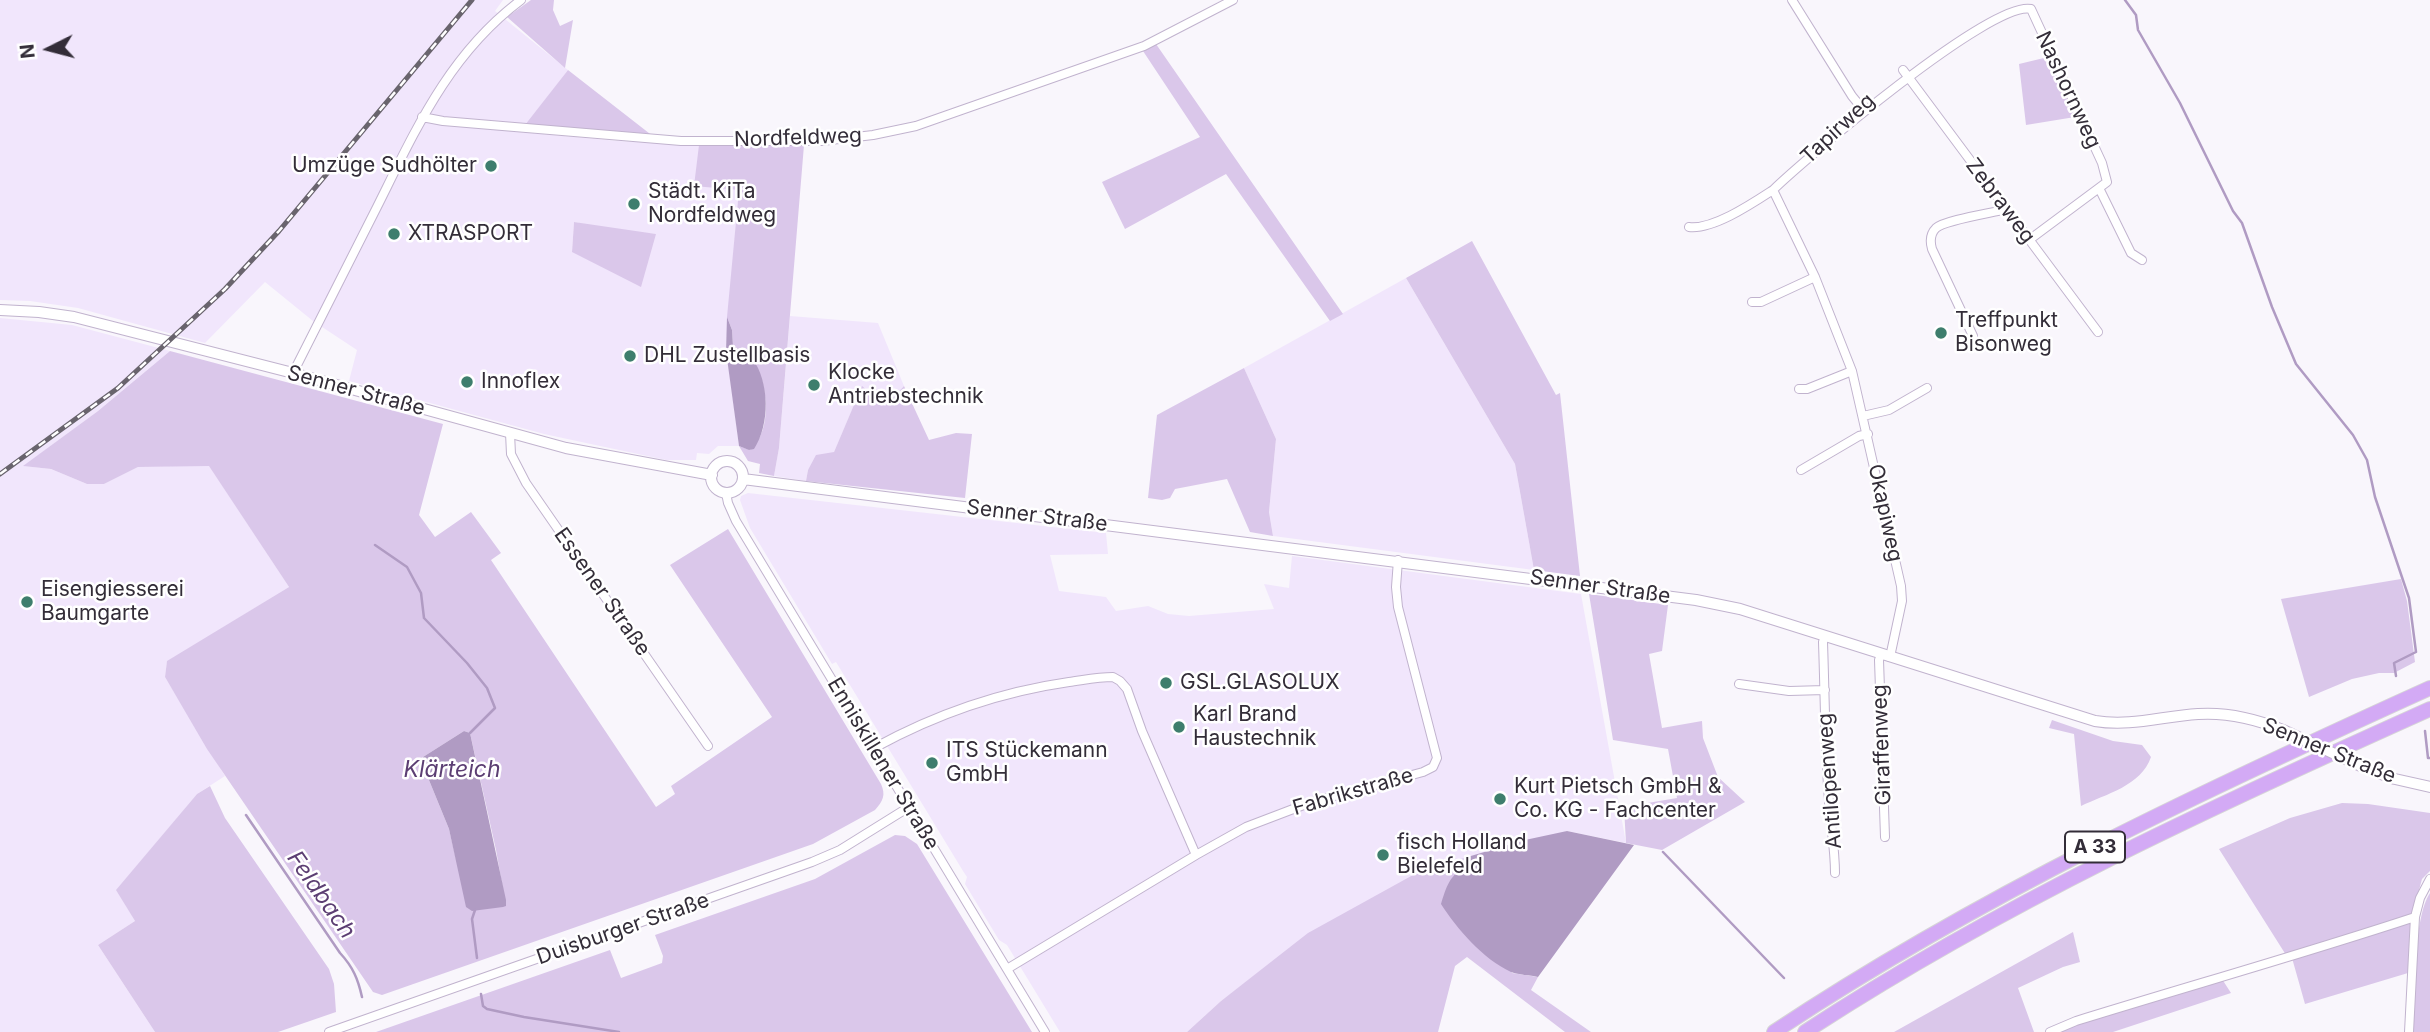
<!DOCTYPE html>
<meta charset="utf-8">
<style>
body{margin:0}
#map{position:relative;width:2430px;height:1032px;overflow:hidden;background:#f9f6fc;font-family:Inter,sans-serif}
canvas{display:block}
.north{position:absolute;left:14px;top:14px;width:70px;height:70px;-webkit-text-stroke:5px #fff;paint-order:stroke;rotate:264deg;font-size:19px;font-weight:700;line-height:28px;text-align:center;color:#332d38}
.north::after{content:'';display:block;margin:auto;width:24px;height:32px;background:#332d38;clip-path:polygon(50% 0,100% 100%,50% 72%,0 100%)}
</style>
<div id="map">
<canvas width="2430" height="1032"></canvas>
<div class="north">N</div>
</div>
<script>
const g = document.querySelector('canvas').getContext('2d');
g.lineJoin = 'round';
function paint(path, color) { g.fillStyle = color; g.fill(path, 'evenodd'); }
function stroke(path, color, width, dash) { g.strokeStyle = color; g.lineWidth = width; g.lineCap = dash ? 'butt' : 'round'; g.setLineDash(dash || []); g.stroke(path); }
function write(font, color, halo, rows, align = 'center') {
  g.font = font + ' Inter,sans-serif'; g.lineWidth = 5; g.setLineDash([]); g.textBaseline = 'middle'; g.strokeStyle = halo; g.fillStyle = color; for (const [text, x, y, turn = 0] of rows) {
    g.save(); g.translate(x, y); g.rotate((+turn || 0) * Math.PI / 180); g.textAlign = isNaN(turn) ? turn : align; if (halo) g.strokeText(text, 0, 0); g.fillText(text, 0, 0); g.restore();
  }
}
paint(new Path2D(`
 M0,0H503L495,11L568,70L521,132L618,141L699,145L739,190L726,346L739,446H718L709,454L697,453L696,460H666L544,434L349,381L357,350L313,321L265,282L205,343L78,308L30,301L0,300ZM574,222L614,230L656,234L572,252Z
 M1406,278L1515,464L1534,570L1273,536L1269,512L1276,439L1244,368Z
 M790,316L878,323L904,386L885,406L862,387L834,452L808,470L806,481L774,476L779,448Z
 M0,318L72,325L170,351L98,411L24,466L51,469L87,484H104L138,467L209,465L289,587L167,662L165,677L225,776L197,794L117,890L135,921L98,945L155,1032H0Z
 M748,493L1106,533L1108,554L1050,555L1059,591L1106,597L1116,611L1148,606L1168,614L1189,616L1274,609L1264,584L1289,588L1292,556L1581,594L1626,843L1567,831L1283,954L1221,1001L1187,1032H1060L1007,945L999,940L965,884L967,877L963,871L836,662L832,664L750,528L740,500L741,496Z`), '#f1e6fc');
paint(new Path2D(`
 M531,0H554L553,10L560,26L573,20L565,68L507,17Z
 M1156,44L1343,314L1330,321L1226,174L1125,229L1102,182L1200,137L1143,51Z
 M2048,57L2075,117L2026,125L2019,64Z
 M568,70L654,137L525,125Z
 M699,145H804L779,448L774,476L759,473L760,464L748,461L739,446L750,450C773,431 769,381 751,358C747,353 739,349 733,346L732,330L727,317L739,190L694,186Z
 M574,222L656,234L641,287L572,252Z
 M1472,241L1556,395L1560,393L1580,576L1534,570L1515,464L1406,278Z
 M170,351L443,424L419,515L435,537L471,512L501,553L491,560L656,807L675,794L671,786L772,717L670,565L728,529L881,784C886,795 883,801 875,810L813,844L382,995L373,992L207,749L165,677L167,661L289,587L209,466L138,467L104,484H87L51,469L23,466L98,411ZM464,731L470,733L496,850L506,906L456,859L449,829L422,763L423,757Z
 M1244,368L1276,439L1269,512L1273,536L1250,532L1227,479L1175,489L1170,498L1162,500L1148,498L1157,415Z
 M862,386L885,406L904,386L929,440L956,433L972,434L965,498L806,481L808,470L816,455L834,452Z
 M2401,579L2407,601L2415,662L2394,673H2379L2352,679L2309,697L2281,599Z
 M1589,594L1668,605L1662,651L1649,654L1662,728L1702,721L1703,738L1718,777L1745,802L1662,850L1626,843L1624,807L1677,798L1668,749L1613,740Z
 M2052,720L2113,741L2142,745L2151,757C2141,786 2106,794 2081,806L2074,734L2049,728Z
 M210,786L225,818L329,969L334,984L336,1012L278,1032H155L98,945L135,921L116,890L197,794Z
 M2342,803L2368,804L2430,813V871L2422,879L2412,916L2286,955L2219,849L2290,818Z
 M895,835L905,836L917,844L1032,1032H376L610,950L621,978L662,963L663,956L655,935L815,879Z
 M1464,858L1512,973L1538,977L1531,990L1591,1032H1565L1467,957L1455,966L1438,1032H1187L1221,1001L1308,933L1413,875Z
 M2430,893V1032H2412C2415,998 2413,918 2430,893Z
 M2411,921L2408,973L2305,1004L2292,958Z
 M2073,932L2080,962L2063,967L2018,988L2034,1032H1894Z
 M2222,979L2231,993L2113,1032H2055Z`), '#dac7ea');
paint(new Path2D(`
 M727,317L732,330L733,346C739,349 747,353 752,358C770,382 770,425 754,449L749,450L739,446L726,351Z
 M464,731L470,733L506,900V906L503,907L472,911L466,907L449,829L422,763L423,757Z
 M1567,831L1634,845L1538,977C1530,975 1519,975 1511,972C1483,959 1457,929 1441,904C1446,888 1450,873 1467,867L1464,858L1525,840Z`), '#b09bc3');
stroke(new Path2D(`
 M2125,0L2136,15L2138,30L2180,103L2233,211L2242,223L2272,307L2296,364L2353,435L2367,460L2375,497L2409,598L2416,652L2394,663L2396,676
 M375,545L407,567L421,593L424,618L467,663L487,688L495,708L470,733
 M2425,731L2428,758H2430
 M246,815L340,953C353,967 358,979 362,997
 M1663,852L1784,978
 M475,910L472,919L477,958
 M481,994L483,1006L487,1009L524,1017L619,1032`), '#b09bc3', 2.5);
const street = new Path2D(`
 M1792,0L1852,96L1861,107
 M1903,70L2098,332
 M422,117L443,121L681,141H822L873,135L916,126L1144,46L1233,0
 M2099,188L2131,253L2142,260
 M1773,190C1804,160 1991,0 2031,9L2102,163L2107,182L2029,240
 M1689,227C1713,230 1753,203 1773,190L1815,277L1852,371L1901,586L1902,601L1890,657
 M1752,302H1761L1815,277
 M1973,336L1932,249C1930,242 1930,234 1936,228C1945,220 1992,213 2007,209
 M293,373C321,318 349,262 377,207C416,129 449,54 521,0
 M1799,389H1807L1852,371
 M1863,416L1889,410L1927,388
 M510,433L511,454L526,483L708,746
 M1801,470L1859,436L1868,434
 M726,493L728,503L736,521L1045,1032
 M1825,636L1823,642C1825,699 1825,758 1830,814C1832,834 1835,853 1835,873
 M1881,654L1879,660L1885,837
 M1739,684L1789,691L1825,690
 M874,748C936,714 999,692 1069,682C1084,680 1098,677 1113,677L1120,681L1127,689L1142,731L1196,855
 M1007,969L1196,855L1246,827L1309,803L1423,772L1433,767L1437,758L1398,607L1396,587L1398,560
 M329,1032L812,862L840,850L909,807
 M2050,1032L2076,1021C2189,986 2303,954 2415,917
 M2409,1032L2415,917L2420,898L2430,879`);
const secondary = new Path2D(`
 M0,310L39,312L74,317L293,373L566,448L712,475
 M711 477a16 16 0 1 1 32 0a16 16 0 1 1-32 0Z
 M743,479L1696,600L1740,609L2095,721C2131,727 2163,716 2198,714C2228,712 2256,719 2283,730
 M2365,768L2395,779L2430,787`);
const highway = new Path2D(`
 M1774,1032C1980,895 2205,790 2430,688
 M1805,1032C2002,903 2216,805 2430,709`);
stroke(street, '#c1b3ce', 10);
stroke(secondary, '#c1b3ce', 12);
stroke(highway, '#d6d5d7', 16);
stroke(street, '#fff', 8);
stroke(secondary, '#fff', 10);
stroke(highway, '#d3aaf5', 14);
const rail = new Path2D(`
 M0,474L118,388L225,289L279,231L472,0`);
stroke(rail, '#69646d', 5);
stroke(rail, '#fff', 2.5, [8]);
const secondaryBridge = new Path2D(`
 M2283,730L2365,768`);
stroke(secondaryBridge, '#c1b3ce', 12, []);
stroke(secondaryBridge, '#fff', 10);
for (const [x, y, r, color] of [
 [491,166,7,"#3e7e6d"],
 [634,204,7,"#3e7e6d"],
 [394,234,7,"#3e7e6d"],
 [1941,333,7,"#3e7e6d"],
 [630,356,7,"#3e7e6d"],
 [467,382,7,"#3e7e6d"],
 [814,385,7,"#3e7e6d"],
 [27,602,7,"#3e7e6d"],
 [1166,683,7,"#3e7e6d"],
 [1179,727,7,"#3e7e6d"],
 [932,763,7,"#3e7e6d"],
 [1500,799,7,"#3e7e6d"],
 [1383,855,7,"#3e7e6d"]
]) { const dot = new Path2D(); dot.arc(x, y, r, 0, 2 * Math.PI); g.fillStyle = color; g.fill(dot); stroke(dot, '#fff', 2.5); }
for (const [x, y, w] of [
 [2095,847,60]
]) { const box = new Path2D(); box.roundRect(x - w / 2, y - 15.5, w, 31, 5); g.fillStyle = '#fff'; g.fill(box); stroke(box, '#332d38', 2); }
write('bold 19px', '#332d38', null, [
 ["A 33",2095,847]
]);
write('21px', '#332d38', '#fff', [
 ["Nashornweg",2068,90,65],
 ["Tapirweg",1838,129,-43],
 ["Nordfeldweg",798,138,-2],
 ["Zebraweg",2000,201,53],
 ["Senner Straße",356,391,15],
 ["Okapiweg",1885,513,78],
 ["Senner Straße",1037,516,7],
 ["Senner Straße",1600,587,8],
 ["Essener Straße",602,592,55],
 ["Giraffenweg",1882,745,-92],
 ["Senner Straße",2329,751,22],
 ["Enniskillener Straße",883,764,59],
 ["Antilopenweg",1830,781,-94],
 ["Fabrikstraße",1353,792,-16],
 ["Duisburger Straße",623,929,-19]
]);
write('21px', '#332d38', '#fff', [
 ["Umzüge Sudhölter",477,166,"right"],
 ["Städt. KiTa",648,192],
 ["Nordfeldweg",648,216],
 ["XTRASPORT",408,234],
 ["Treffpunkt",1955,321],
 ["Bisonweg",1955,345],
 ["DHL Zustellbasis",644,356],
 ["Klocke",828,373],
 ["Antriebstechnik",828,397],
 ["Innoflex",481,382],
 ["Eisengiesserei",41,590],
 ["Baumgarte",41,614],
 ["GSL.GLASOLUX",1180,683],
 ["Karl Brand",1193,715],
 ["Haustechnik",1193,739],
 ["ITS Stückemann",946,751],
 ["GmbH",946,775],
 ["Kurt Pietsch GmbH &",1514,787],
 ["Co. KG - Fachcenter",1514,811],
 ["fisch Holland",1397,843],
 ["Bielefeld",1397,867]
], 'left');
write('italic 23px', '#5c3e73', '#fff', [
 ["Klärteich",452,770],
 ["Feldbach",321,895,55]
]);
</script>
